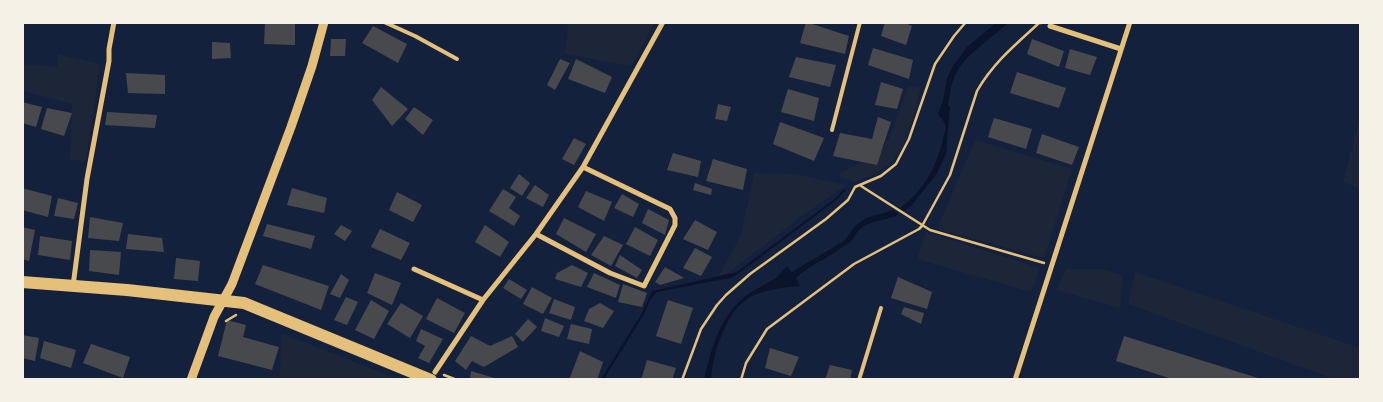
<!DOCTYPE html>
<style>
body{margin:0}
#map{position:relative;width:1383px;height:402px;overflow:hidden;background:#14213d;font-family:Raleway,sans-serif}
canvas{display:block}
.frame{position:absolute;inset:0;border:24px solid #f6f1e7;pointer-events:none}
</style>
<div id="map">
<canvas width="1383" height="402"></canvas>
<div class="frame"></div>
</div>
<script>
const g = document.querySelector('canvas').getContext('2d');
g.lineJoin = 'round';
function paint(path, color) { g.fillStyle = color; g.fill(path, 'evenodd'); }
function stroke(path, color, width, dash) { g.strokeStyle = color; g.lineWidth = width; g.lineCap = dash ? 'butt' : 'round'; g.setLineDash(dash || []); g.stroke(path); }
paint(new Path2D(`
 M568,23V22L655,23L631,66L565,54Z
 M58,54L100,64L86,161L70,160L72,104L23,91V64L57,67Z
 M908,86L921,87C915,109 907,148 890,163C881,172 867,176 856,182L840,177V173L881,152L892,132Z
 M1360,117V189L1343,182Z
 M975,140L1072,169L1044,258L937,229Z
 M754,173L795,174L846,185L802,216L715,283L741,235Z
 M926,232L1040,268L1031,292L917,259Z
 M1066,269H1104L1123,276L1120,308L1056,290Z
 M1135,272L1360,348V379H1334L1128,304Z
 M281,332V333L397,379H280Z`), '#1d2539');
paint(new Path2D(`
 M997,22L1008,23C991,39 962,56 954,78C950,87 950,97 948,105L950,107L946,154L936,175L911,206L904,211L900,208C922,193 937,166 943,139C944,135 947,128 945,124C944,121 940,117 938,114L943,101L947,78L953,66L967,47Z
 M844,189L846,190L836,200L738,274L730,278L657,292L650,300L644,314L604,379H601L642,313L652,291L737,272L836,198Z
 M893,210L899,214C889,221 874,219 863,227C858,230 856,234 853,239C850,243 845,246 841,248C827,259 809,265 796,278L800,286C785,287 763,290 750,297C726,311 713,353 711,379H704C711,348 721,312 750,293C757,288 766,284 773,280C779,276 783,270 787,266L792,272L844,241L856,225L866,218Z`), '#0b132b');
paint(new Path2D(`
 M265,22L295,23V45L264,44Z
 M806,22L849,36L845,54L800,43Z
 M885,22H903L912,26L906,45L881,36Z
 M373,26L407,44L398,63L362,43Z
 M331,39H346L345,56H330Z
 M1032,39L1064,51L1059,67L1027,54Z
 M212,42L230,43L231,58L212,59Z
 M873,48L913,60L909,79L868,65Z
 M1070,49L1097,57L1090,75L1065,68Z
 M796,57L836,65L830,87L789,77Z
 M560,59L570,63L555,90L547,85Z
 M576,59L612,77L605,93L568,79Z
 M1017,72L1066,88L1059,108L1010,93Z
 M126,73L165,75V94L128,93Z
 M881,82L903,89L897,109L875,105Z
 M381,87L408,109L392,126L372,100Z
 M788,89L819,98L814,121L781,112Z
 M22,102L42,107L36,127L22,123Z
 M718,104L731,107L727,121L715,119Z
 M414,107L433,120L423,135L405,119Z
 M47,108L72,113L64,136L41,129Z
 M107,112L157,115L155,128L105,125Z
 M878,117L891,122L877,165L833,156L840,133L872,139Z
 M994,118L1032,129L1026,149L988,137Z
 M780,122L824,138L814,161L773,144Z
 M1042,134L1079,147L1072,165L1036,153Z
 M574,138L586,144L574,165L562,159Z
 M673,153L701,161L698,177L667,170Z
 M713,159L747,169L743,190L706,181Z
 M519,174L530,183L522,196L510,188Z
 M695,183L712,189L711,195L693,190Z
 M535,185L549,195L543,207L526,198Z
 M22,188L52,196L48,217L22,210Z
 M292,188L327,198L324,213L287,205Z
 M503,189L516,197L509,208L520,216L514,226L489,211Z
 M586,191L612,202L604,221L578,207Z
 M397,192L422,205L413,222L389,210Z
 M622,194L639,204L633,217L614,208Z
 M58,198L78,203L74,219L54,216Z
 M648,209L669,220L665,235L642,223Z
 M90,217L123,223L119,241L88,238Z
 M564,218L596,234L586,252L556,234Z
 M695,220L717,232L708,250L683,239Z
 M267,224L315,236L311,249L263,236Z
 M341,225L352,231L345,241L334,234Z
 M485,225L509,242L500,257L475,242Z
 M22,227L35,230L29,261L22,259Z
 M635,227L658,240L650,256L626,244Z
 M380,229L410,243L401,260L371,247Z
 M128,234L162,238L164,252L126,249Z
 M40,236L72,241L70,260L38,255Z
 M604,236L623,245L611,266L591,255Z
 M695,248L712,257L701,276L683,268Z
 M90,250L121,252L119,275L89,271Z
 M620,255L642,270L637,278L615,266Z
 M176,258L200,261L198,281L174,279Z
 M263,265L329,286L321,310L255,284Z
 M572,265L588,273L581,287L555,279L557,273Z
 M665,267L684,278L660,285L655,282Z
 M375,273L401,283L392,305L367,293Z
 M594,273L620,285L616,298L587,287Z
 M341,274L349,280L340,298L330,294Z
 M898,277L932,292L927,309L891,298Z
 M509,279L527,290L521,299L503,288Z
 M623,284L647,293L642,307L618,302Z
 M532,287L552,298L543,314L523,304Z
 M346,297L358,302L347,325L334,320Z
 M437,298L465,313L454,333L426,319Z
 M554,299L575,307L571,320L549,313Z
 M371,300L389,311L374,339L355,330Z
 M668,300L693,308L681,344L656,336Z
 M401,303L423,316L410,338L387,324Z
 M600,303L614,311L603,328L584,321L589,309Z
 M904,307L924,313L921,324L901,314Z
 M545,318L564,326L559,337L541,331Z
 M528,319L537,327L523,342L515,334Z
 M227,320L246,325L243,337L279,347L272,370L218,356Z
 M571,324L592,329L589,344L567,339Z
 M421,329L443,339L429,363L418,358L425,346L416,341Z
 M22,335L39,338L35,361L22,358Z
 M471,336L490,346L512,336L518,347L484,367L472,361L466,370L455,361Z
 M1124,336L1261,379V380H1175L1116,361Z
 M44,341L76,350L71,368L40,358Z
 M91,344L130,357L123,378L83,363Z
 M770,348L799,357L791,376L765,368Z
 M580,351L603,362L597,380H569Z
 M647,360L676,368L672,380H641Z
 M830,365L852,370L850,380H825Z
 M471,371L498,379V380H472L470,379Z`), '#48494c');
stroke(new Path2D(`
 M861,186L930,230L1044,263
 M226,321L236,315
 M444,375L457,380
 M682,380L701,329L717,305L726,295L750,274L826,219L848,200L855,187L881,176L896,164L909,139L935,64L954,36L966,22
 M741,380L746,363L767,329L854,264L919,229L922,226L950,175L977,91C993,63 1016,44 1039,23H1041`), '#e5c07b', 2.5);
stroke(new Path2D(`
 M384,22L415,36L457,59
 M832,130L860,22
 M859,380L881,308`), '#e5c07b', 4);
stroke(new Path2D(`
 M1050,26L1121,49
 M536,234L610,273L644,286L675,225V218L670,209L583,167
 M414,269L483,300
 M73,286L87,179L109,61V49L114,22
 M435,372L483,300L536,234L583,167L663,22
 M1015,380L1130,22`), '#e5c07b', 5);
stroke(new Path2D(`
 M191,380L214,317L232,284L291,127L312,66L324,22`), '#e5c07b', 9);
stroke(new Path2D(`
 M22,282L127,290L244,303L431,380`), '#e5c07b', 12);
</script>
